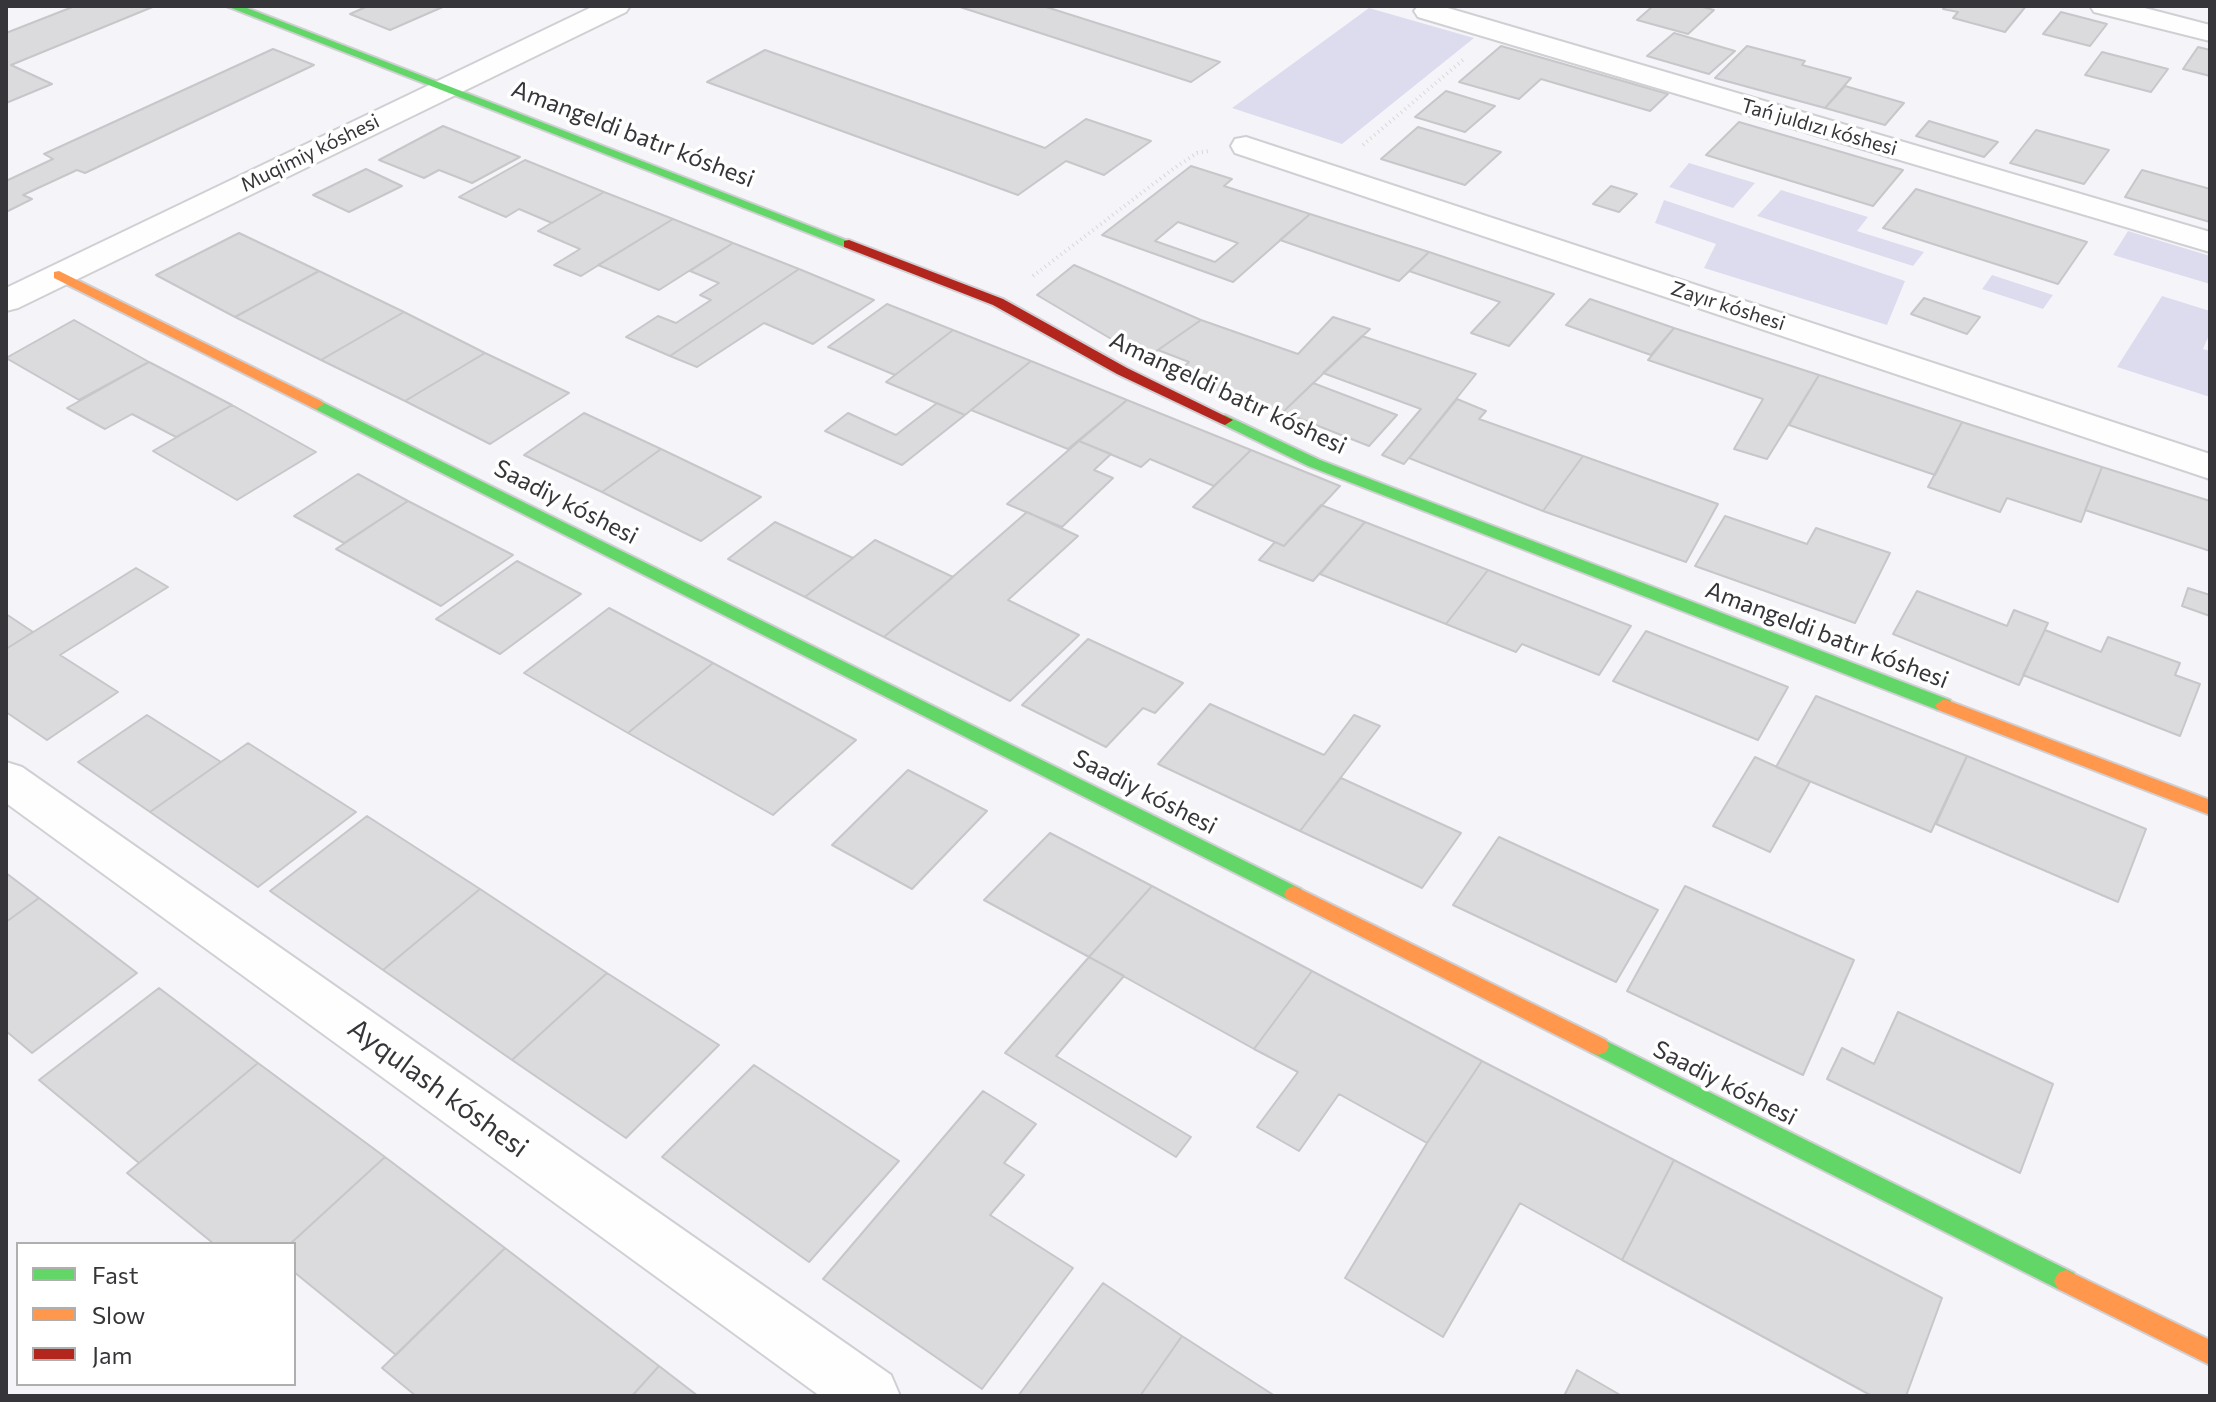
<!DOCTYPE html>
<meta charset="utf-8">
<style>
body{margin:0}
#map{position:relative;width:2216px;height:1402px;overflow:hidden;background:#f5f5f9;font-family:Commissioner,sans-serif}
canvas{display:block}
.frame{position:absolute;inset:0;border:8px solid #36363a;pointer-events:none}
.legend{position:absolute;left:16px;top:1242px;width:280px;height:144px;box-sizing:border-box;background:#fff;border:2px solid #afafb0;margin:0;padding:10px 14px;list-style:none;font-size:24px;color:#36363a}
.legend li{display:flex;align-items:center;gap:16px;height:40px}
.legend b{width:40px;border:2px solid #afafb0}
</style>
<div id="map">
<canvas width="2216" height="1402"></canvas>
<div class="frame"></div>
<ul class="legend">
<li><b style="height:10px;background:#63d668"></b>Fast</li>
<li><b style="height:10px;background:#ff974d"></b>Slow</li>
<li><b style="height:10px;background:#b3261e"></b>Jam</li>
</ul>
</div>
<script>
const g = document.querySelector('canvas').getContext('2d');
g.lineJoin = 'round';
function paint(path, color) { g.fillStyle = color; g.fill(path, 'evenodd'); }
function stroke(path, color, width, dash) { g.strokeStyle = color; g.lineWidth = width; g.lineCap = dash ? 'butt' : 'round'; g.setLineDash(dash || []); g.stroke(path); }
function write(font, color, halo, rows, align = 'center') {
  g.font = font + ' Commissioner,sans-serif'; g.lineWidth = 7; g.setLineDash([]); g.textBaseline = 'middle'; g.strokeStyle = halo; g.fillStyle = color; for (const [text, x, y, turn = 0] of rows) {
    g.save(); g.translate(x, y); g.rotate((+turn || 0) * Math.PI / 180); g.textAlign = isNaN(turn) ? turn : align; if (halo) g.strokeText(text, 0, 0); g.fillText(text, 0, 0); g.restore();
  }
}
paint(new Path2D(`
 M1369,8L1474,38L1342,144L1232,108Z
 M1689,163L1755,183L1733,208L1669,187Z
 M1781,190L1868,217L1857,231L1924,252L1913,266L1757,216Z
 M1664,200L1905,281L1887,325L1704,268L1716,244L1655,223Z
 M2128,231L2210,256V284L2113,255Z
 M1992,275L2053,295L2043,309L1982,289Z
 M2162,296L2210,311V333L2203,349L2210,351V397L2117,367Z`), '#dddcef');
const building = new Path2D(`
 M75,6H155L11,65L52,84L6,103V33Z
 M368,6H445L390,30L350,14Z
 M957,6H1043L1220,62L1191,82Z
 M1653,6H1699L1714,10L1688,34L1637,20Z
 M1946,6H2026L2005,32L1953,18L1958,12L1943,9Z
 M2061,12L2107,24L2090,46L2043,34Z
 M1674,33L1735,51L1709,74L1647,56Z
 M1501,46L1668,94L1650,111L1541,79L1519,99L1459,82Z
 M1747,46L1805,61L1802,65L1851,78L1825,108L1715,78Z
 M2198,47L2210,50V76L2183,69Z
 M273,49L314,65L85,173L77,170L23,195L32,199L6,212V181L53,159L44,154Z
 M765,50L1045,148L1086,119L1151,141L1104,175L1066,161L1018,195L707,82Z
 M2102,52L2168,69L2151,92L2085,75Z
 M1845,86L1904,103L1885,125L1825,108Z
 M1446,91L1495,106L1465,132L1415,117Z
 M1929,121L1998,142L1984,157L1916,136Z
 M1739,122L1903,170L1873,206L1706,155Z
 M443,126L520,157L472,183L439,170L424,178L379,160Z
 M1418,127L1501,152L1465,185L1381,159Z
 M2036,130L2109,150L2084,184L2010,163Z
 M525,160L604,192L552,223L519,209L506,217L459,197Z
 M1191,166L1232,179L1224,186L1310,214L1233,282L1102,235ZM1178,222L1238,243L1215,262L1155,241Z
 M366,169L402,186L349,212L313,195Z
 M2142,170L2210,189V222L2125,197Z
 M1611,186L1637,194L1619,212L1593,204Z
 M1916,189L2087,242L2058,284L1883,228Z
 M604,192L673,219L581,276L554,265L580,249L538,231Z
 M1310,214L1429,252L1399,281L1280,240Z
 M673,219L733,243L659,290L598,265Z
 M239,233L319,271L235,317L156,275Z
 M733,243L799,269L670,356L626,337L658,316L676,323L711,300L700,295L719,283L690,271Z
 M1429,252L1554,294L1509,346L1471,333L1500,302L1409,271Z
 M1074,265L1201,320L1145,359L1037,295Z
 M799,269L874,300L813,344L764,323L697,367L670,356Z
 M319,271L404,312L321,360L235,317Z
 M1924,298L1980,317L1967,334L1911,314Z
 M1590,299L1674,328L1651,355L1566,325Z
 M887,304L953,330L895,375L828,347Z
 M404,312L485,353L405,401L321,360Z
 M1333,317L1370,329L1283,412L1174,375L1189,362L1158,350L1201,320L1298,354Z
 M74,320L149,362L79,400L6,358Z
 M1674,328L1819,375L1767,459L1734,449L1763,399L1648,360Z
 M953,330L1031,361L965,415L886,382Z
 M1362,336L1476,374L1404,464L1382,455L1421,409L1323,373Z
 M485,353L569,393L490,444L405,401Z
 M1031,361L1127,400L1068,449L971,410Z
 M149,362L232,405L176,437L132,414L105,429L67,408Z
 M1819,375L1962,422L1935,475L1789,425Z
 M1313,383L1397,415L1369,446L1283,412Z
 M1457,399L1486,411L1479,419L1583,456L1543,511L1409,458Z
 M1127,400L1251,450L1214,486L1150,459L1141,467L1079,441Z
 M937,403L965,415L902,465L825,431L848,413L896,435Z
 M232,405L316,452L237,500L153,451Z
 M584,413L661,449L602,492L524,455Z
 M1962,422L2102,467L2081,522L2007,498L2000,512L1928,487Z
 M1079,441L1111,454L1094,470L1113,478L1062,527L1007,504Z
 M661,449L761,497L701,541L602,492Z
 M1251,450L1340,486L1284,546L1193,507Z
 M1583,456L1718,504L1686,562L1543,511Z
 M2102,467L2210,501V551L2085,510Z
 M358,474L408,501L344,543L294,516Z
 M408,501L513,555L441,606L336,549Z
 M1321,505L1365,522L1313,581L1259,560L1275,542L1284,546Z
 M1027,512L1078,536L1008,600L1079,635L1010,701L884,637Z
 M1725,516L1807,544L1816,528L1890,553L1855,623L1695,566Z
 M775,522L853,558L805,597L728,559Z
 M1365,522L1488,570L1446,624L1320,574Z
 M875,540L953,577L884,637L805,597Z
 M517,561L581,594L500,654L436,619Z
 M136,568L168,587L60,655L118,692L47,740L6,712V649Z
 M1488,570L1631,626L1599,675L1522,644L1516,652L1446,624Z
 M2188,588L2210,595V616L2182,606Z
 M1917,591L2007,626L2014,610L2048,623L2019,685L1893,634Z
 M609,608L713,663L628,733L524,673Z
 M6,614L33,632L6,649Z
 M2045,630L2101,652L2108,637L2180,663L2175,675L2200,684L2180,736L2023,675Z
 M1646,631L1788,687L1758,740L1613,681Z
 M1088,639L1183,683L1155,713L1143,708L1106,747L1022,705Z
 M713,663L856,740L773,815L628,733Z
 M1816,696L1967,756L1931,832L1776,767Z
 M1210,704L1324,755L1354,715L1380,726L1300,831L1158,764Z
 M147,715L221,762L150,812L78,762Z
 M248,743L356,812L258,887L150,812Z
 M1967,756L2146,829L2118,902L1936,824Z
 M1755,757L1810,782L1770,852L1713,826Z
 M908,770L987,811L912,889L832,845Z
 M1341,778L1461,833L1422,888L1300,831Z
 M367,816L480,889L383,970L270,891Z
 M1050,833L1152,886L1089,957L984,900Z
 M1499,837L1658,910L1616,982L1453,905Z
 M6,873L39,898L6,922Z
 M1152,886L1312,971L1254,1049L1089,957Z
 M1685,886L1854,960L1803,1075L1627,991Z
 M480,889L607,973L512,1060L383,970Z
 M39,898L137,973L32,1053L6,1031V922Z
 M1089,957L1124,976L1056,1056L1191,1137L1176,1157L1005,1053Z
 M1312,971L1482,1061L1427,1143L1339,1094L1299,1151L1257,1127L1298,1072L1254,1049Z
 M607,973L719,1045L626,1138L512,1060Z
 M159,988L258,1063L139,1163L39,1080Z
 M1898,1012L2053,1084L2020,1173L1827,1079L1842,1048L1874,1064Z
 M1482,1061L1674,1160L1622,1260L1520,1203L1443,1337L1345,1278L1427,1143Z
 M258,1063L385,1157L290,1244H214L127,1173Z
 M754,1065L899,1161L809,1262L662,1157Z
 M983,1091L1036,1124L1004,1163L1024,1175L990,1215L1073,1268L982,1389L823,1279Z
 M385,1157L505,1248L396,1355L294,1272V1244H290Z
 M1674,1160L1942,1298L1906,1396H1872L1622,1260Z
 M505,1248L659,1366L632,1396H416L382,1368Z
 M1103,1283L1182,1336L1140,1396H1018Z
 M1182,1336L1275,1396H1140Z
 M659,1366L698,1396H632Z
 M1577,1370L1622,1396H1564Z`);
paint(building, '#dbdbde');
stroke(building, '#c7c7ca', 2);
const street = new Path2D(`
 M594,6H630L626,12L18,308L6,311V288Z
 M1418,6H1441L2210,232V252L1418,17L1414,11Z
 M2090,6H2137L2210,25V41L2094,12Z
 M1246,137L2210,454V479L1235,153L1231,146L1235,139Z
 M6,762L22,767L891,1375L900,1396H820L6,803Z`);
const fast = new Path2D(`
 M226,6H242L856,244L854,247H844Z
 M316,399L1301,889L1304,894L1301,899L1294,902L1287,899L311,407V401Z
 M1225,415L1320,460L1950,700L1953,705L1950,710H1938L1308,466L1220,423V417Z
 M1598,1037L2074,1273L2078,1281L2074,1289L2066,1292L2058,1289L1590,1052L1587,1046L1590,1040Z`);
const slow = new Path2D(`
 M59,271L321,401L324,404L316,409L311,407L54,278V272Z
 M1944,699L2210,800V815L1938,710L1935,705Z
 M1294,886L1606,1040L1609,1046L1606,1052L1598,1055L1590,1052L1287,899L1284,894L1287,889Z
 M2066,1270L2210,1340V1365L2058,1289L2054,1281L2058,1273Z`);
const jam = new Path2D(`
 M849,240L1003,299L1127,368L1233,420L1225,425L1220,423L1117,374L993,305L844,247V241Z`);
stroke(street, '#d0d0d4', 4);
stroke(fast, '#d0d0d4', 4);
stroke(slow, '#d0d0d4', 4);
stroke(jam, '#d0d0d4', 4);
stroke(new Path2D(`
 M1363,145L1465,58
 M1033,276L1173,169L1197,153L1209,151`), '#d8d8d9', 4, [1, 4]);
paint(street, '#fefefe');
paint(fast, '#63d668');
paint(slow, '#ff974d');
paint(jam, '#b3261e');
write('20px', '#36363a', '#fff', [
 ["Tań juldızı kóshesi",1819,127,16],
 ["Muqimiy kóshesi",310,153,-26],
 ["Zayır kóshesi",1728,306,18]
]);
write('24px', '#36363a', '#fff', [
 ["Amangeldi batır kóshesi",633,134,21],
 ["Amangeldi batır kóshesi",1228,393,25],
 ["Saadiy kóshesi",566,502,27],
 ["Amangeldi batır kóshesi",1827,635,21],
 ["Saadiy kóshesi",1145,792,27],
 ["Saadiy kóshesi",1725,1083,27]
]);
write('28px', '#36363a', '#fff', [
 ["Ayqulash kóshesi",438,1088,36]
]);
</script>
